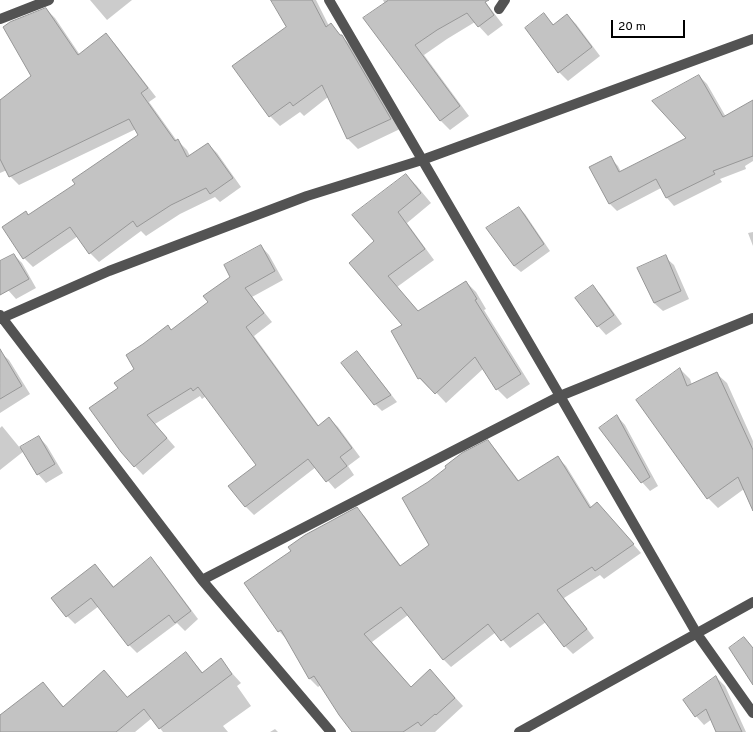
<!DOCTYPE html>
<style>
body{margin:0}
#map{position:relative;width:753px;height:732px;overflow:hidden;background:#fff;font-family:Overpass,sans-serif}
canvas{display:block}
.scale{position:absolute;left:611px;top:20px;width:74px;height:18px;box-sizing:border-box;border:2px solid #000;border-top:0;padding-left:5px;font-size:12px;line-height:14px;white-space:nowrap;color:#000;-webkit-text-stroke:3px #fff;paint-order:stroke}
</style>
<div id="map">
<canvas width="753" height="732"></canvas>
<div class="scale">20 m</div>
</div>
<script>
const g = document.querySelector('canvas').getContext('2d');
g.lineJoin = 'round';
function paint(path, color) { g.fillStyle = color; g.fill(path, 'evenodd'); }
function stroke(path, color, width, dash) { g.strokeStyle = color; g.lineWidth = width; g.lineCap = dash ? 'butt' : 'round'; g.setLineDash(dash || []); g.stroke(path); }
paint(new Path2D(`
 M90,0H132L107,20Z
 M273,0H316L329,26L331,25L351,46L400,129L358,149L348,139L328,97L304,116L300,112L280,126L270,116L287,27Z
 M383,0H484L503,25L488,36L475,22L447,39L424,55L469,116L450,130L440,120Z
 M46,9L55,18L80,55L106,35L115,44L156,97L149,102L177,141H178L187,150L190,156L208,144L217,153L241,187L220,202L215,197L180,214L146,236L141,231L99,262L90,253L78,236L33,267L24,258L26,212L29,216L76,184L139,135L136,129L19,185L10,176L7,170L0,173V100L32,76Z
 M544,15L554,25L567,15L576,24L600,56L568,81L559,72L526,28Z
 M699,76L707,84L726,117L753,101V161L745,166L746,169L720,179L722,182L674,206L667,198L661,188L617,211L609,203L610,158L618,166L621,172L687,139Z
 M406,175L416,185L431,203L407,223L434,260L397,287L419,312L466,282L476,292L486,309L484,310L530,384L507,399L497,389L484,368L446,403L431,387L429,388L419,378L404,325L376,241Z
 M519,208L525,214L550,251L521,272L514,266Z
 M753,232V246L748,233Z
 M261,246L269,255L283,280L252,297L272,322L254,336L319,426L329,418L338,427L360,457L348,466L354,475L335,489L316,467L254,515L246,507L230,486L257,465L206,396L202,399L200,396L155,424L175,447L143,475L122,452L119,388L136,369L144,345L168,326L172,331L209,302Z
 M14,255L22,263L36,288L16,299L8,290L0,277V263Z
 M665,257L674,265L689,299L663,311L654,303Z
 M593,287L601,295L622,324L606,335L598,326Z
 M0,352L9,360L30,394L0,413Z
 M357,352L363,359L397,402L382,411L375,404Z
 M680,369L690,379L692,385L717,374L727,383L753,441V500L744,489L718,508L708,498Z
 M617,416L625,425L658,486L650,491L642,482Z
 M2,426L20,448L39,437L47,446L63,473L46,483L38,474L24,451L0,470V428Z
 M488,441L496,450L519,481L558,458L566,466L592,508L597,503L641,553L604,579L600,575L564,598L594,638L573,654L565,646L546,622L510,648L496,632L451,667L443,659L408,615L372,642L411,687L438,679L463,706L435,732H353L321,685L318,687L310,679L287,640L279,631L246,583L357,509L365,517L401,566L430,545L429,483Z
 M151,559L159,567L198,619L185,631L177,623L137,653L129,645L99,606L75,624L67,616L95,565L114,587Z
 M186,653L203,673L220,660L241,683L237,686L251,706L223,726L228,732H163L152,718L135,732H1L0,730V716L43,683L64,707L128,698Z
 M716,677L725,686L746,732H717L712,719L704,725L696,716Z
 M275,729L278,732H270Z`), '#0003');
const building = new Path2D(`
 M271,0H312L326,27L331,23L340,35H342L391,119L347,139L322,85L293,106L290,102L269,117L232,66L286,27Z
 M389,0H489L485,2L494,15L478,27L467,13L437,30L415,45L460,106L440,121L363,18Z
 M46,8L78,55L106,33L148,88L141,93L175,141L178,139L187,157L208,143L233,178L210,194L206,188L171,205L137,227L133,221L89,254L70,227L23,259L2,227L26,211L28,215L75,184L72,180L138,135L129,119L9,177L0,159V100L31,76L3,27L10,22Z
 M544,13L553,25L567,14L592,47L558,73L525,28Z
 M699,75L723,117L753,100V156L713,171L715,174L666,198L656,179L609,204L589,167L611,156L619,172L686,138L652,101Z
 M406,174L421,193L398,212L425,249L388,276L418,311L466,281L477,299L475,300L521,374L496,390L475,357L435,394L420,378L418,379L391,331L402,325L349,263L374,241L352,215Z
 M519,207L544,244L514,266L486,228Z
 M261,245L275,271L245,288L264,313L246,327L318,426L329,417L352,448L340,457L347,466L326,482L308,459L245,507L228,486L256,465L198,387L193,391L191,388L147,415L167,438L134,467L121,452L89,408L118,388L114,383L134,369L126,355L143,344L168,325L171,330L208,302L203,296L230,277L224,265Z
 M14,254L29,279L0,295V261Z
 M666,255L681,291L654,303L637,268Z
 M593,285L614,315L597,327L575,298Z
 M0,349L22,386L0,399Z
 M357,351L391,395L374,405L341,363Z
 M680,368L687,386L717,372L753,450V511L738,477L707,499L636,400Z
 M617,415L650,477L641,483L599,428Z
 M39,436L55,464L37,475L20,447Z
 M488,440L518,481L558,456L590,508L597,502L634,544L595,571L592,567L557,590L587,629L564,647L538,613L501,641L488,624L443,660L401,607L364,634L411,687L430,669L455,698L436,715L435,714L421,726L418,722L403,732H352L339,715L314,676L309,679L281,630L278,632L244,583L291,551L288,547L305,535L357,507L400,566L429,545L402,498L428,482L446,468L445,466L462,453Z
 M151,557L191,611L175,623L169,615L128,646L91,598L66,617L51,598L95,564L113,587Z
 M744,637L753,648V685L729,648Z
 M186,652L202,673L221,658L232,674L159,729L144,709L116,732H0V715L43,682L63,707L104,670L127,697Z
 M716,676L742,732H716L706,709L695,717L683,700Z`);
paint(building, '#c3c3c3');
stroke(building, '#979797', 1);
stroke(new Path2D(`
 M329,0L560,396L697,634L753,713
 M499,9L505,0
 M0,19L49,0
 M0,315L202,580L331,732
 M0,319L109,271L307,196L422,160L753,39
 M202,580L560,396L753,318
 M519,732L753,602`), '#535353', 10);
</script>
